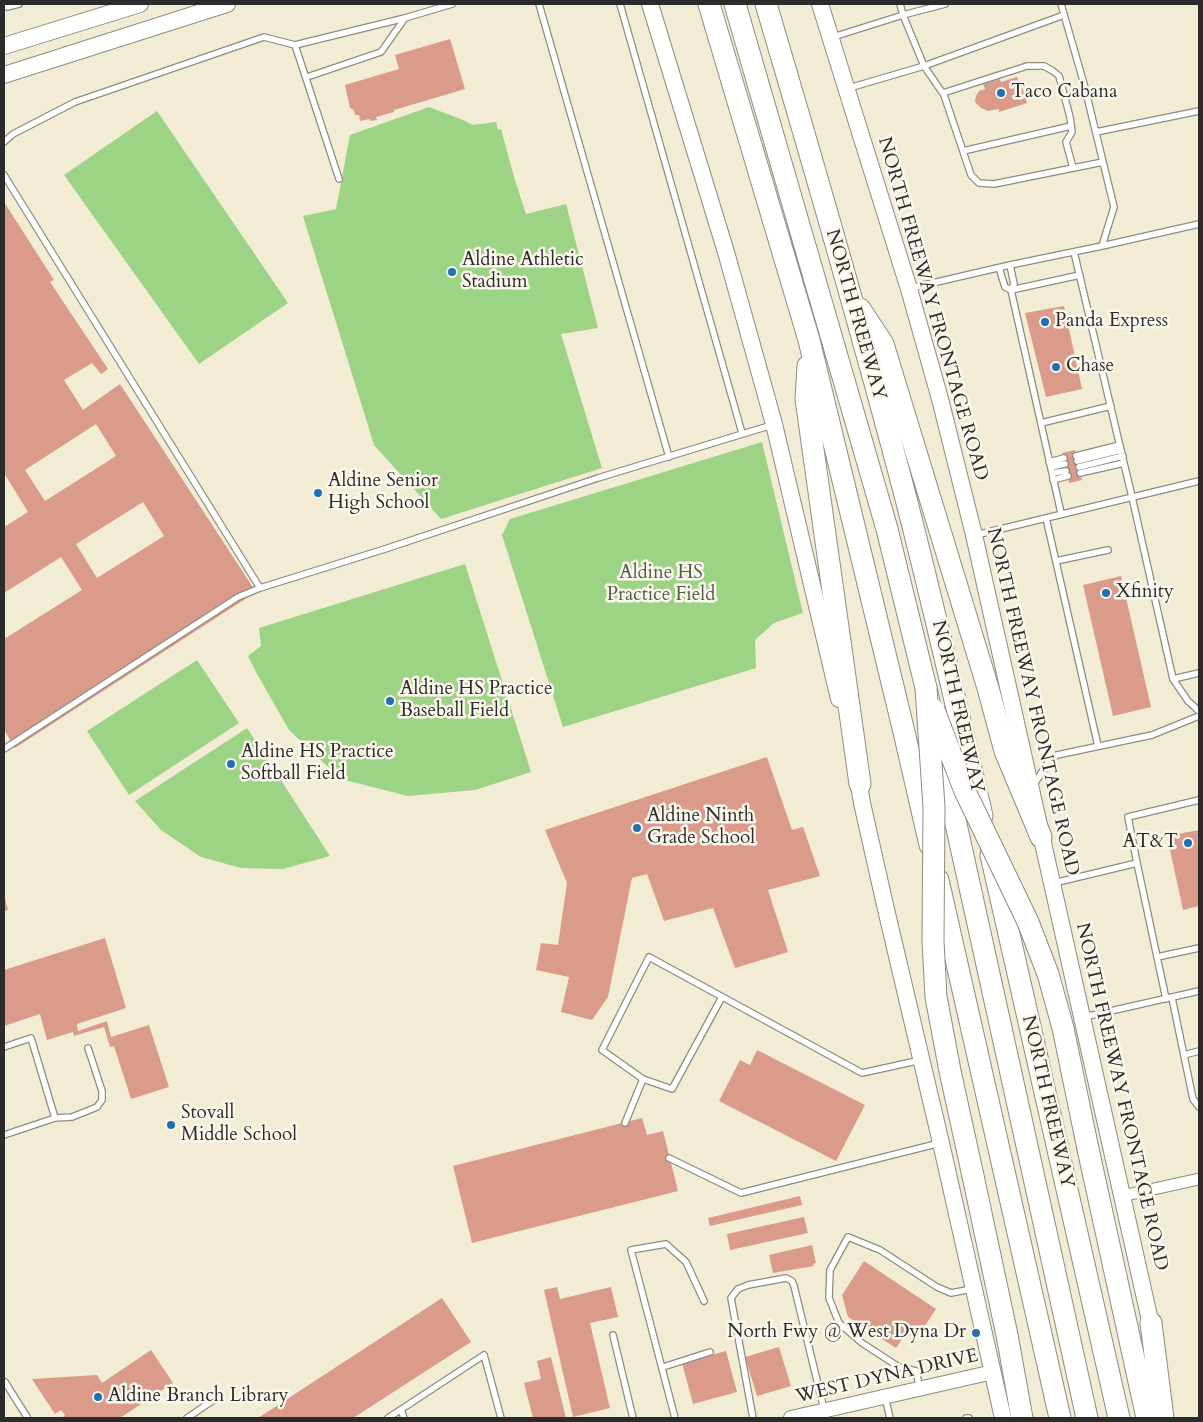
<!DOCTYPE html>
<style>
body{margin:0}
#map{position:relative;width:1203px;height:1422px;overflow:hidden;background:#f2ecd5;font-family:Cardo,serif}
canvas{display:block}
.frame{position:absolute;inset:0;border:5px solid #2b2b2b;pointer-events:none}
</style>
<div id="map">
<canvas width="1203" height="1422"></canvas>
<div class="frame"></div>
</div>
<script>
const g = document.querySelector('canvas').getContext('2d');
g.lineJoin = 'round';
function paint(path, color) { g.fillStyle = color; g.fill(path, 'evenodd'); }
function stroke(path, color, width, dash) { g.strokeStyle = color; g.lineWidth = width; g.lineCap = dash ? 'butt' : 'round'; g.setLineDash(dash || []); g.stroke(path); }
function write(font, color, halo, rows, align = 'center') {
  g.font = font + ' Cardo,serif'; g.lineWidth = 5; g.setLineDash([]); g.textBaseline = 'middle'; g.strokeStyle = halo; g.fillStyle = color; for (const [text, x, y, turn = 0] of rows) {
    g.save(); g.translate(x, y); g.rotate((+turn || 0) * Math.PI / 180); g.textAlign = isNaN(turn) ? turn : align; if (halo) g.strokeText(text, 0, 0); g.fillText(text, 0, 0); g.restore();
  }
}
paint(new Path2D(`
 M429,107L463,120L473,125L496,122L498,130L501,129L514,177L526,214L566,204L598,328L561,334L602,468L441,519L374,445L303,216L336,209L350,135Z
 M157,111L288,303L199,364L64,175Z
 M762,442L803,613L774,623L755,640L756,668L563,727L502,535L510,519Z
 M465,564L531,772L475,790L408,796L341,779L289,730L256,672L248,656L261,646L259,628Z
 M197,660L239,723L129,795L87,731Z
 M247,728L330,856L283,869L241,868L201,857L161,830L135,801Z`), '#9dd384');
paint(new Path2D(`
 M450,39L465,89L394,110V112L376,117L377,120L370,121V119L360,121L359,115H355L354,110L350,108L345,85L399,69L395,55Z
 M1017,77L1020,89L1023,88L1027,103L999,112V109L988,111L981,108L975,102L976,96L979,91L985,89L983,84L1000,79L1001,82Z
 M4,202L54,280L50,282L108,369L101,374L92,363L64,380L83,410L120,384L256,592L15,748L4,730V639L82,590L61,557L4,593V527L28,512L4,473ZM96,424L116,456L45,501L25,470ZM143,502L164,536L97,578L76,544Z
 M1064,306L1082,389L1046,397L1025,313Z
 M1075,450L1082,480L1069,483L1062,453Z
 M1121,576L1151,707L1113,716L1083,585Z
 M767,757L792,830L803,827L820,876L768,890L788,952L735,968L713,908L664,921L647,874L632,878L608,997L592,1020L561,1012L569,977L536,970L541,943L558,945L567,883L545,830Z
 M1199,830V906L1183,910L1167,836Z
 M4,895L8,910L4,911Z
 M105,938L126,1008L77,1024L78,1031L107,1021L111,1037L149,1025L169,1087L131,1099L114,1046L110,1047L104,1027L74,1036L73,1032L47,1040L40,1014L4,1026V970Z
 M757,1050L865,1105L836,1161L719,1101L740,1060L750,1065Z
 M642,1118L647,1135L663,1131L678,1191L472,1243L453,1166Z
 M800,1196L802,1205L710,1226L708,1218Z
 M804,1217L808,1233L730,1250L727,1234Z
 M812,1245L816,1263L813,1264L814,1266L773,1273L769,1255Z
 M864,1261L936,1309L916,1339L906,1333L896,1348L848,1317L842,1295Z
 M557,1287L560,1299L611,1287L618,1317L590,1323L610,1408L573,1417L544,1290Z
 M442,1298L471,1342L353,1418H258Z
 M779,1347L791,1386L757,1396L745,1357Z
 M151,1350L173,1383L120,1418H62L65,1415L61,1410L55,1414L32,1379L97,1375L102,1383Z
 M726,1351L737,1392L693,1404L682,1363Z
 M551,1357L566,1418H533L524,1383L541,1379L537,1361Z`), '#db9b8b');
const service = new Path2D(`
 M539,4L669,457
 M620,4L742,433
 M900,4L903,15
 M4,6L7,7L19,4
 M903,15L945,4
 M833,37L903,15L924,66L944,95L971,175L979,183L994,184L1103,162
 M295,45L405,18L452,4
 M307,77L381,52L405,18
 M849,88L924,66L1064,15
 M943,93L1027,66H1044L1053,71L1059,76L1070,117L1072,132L1066,142L1073,168
 M1096,132L1199,111
 M4,142L13,134L75,102L264,37L295,45L339,179
 M963,151L1071,126
 M4,175L260,588
 M1102,246L1199,224
 M1074,252L1132,497L1173,679L1188,701L1199,711
 M1010,265L1014,284L1011,290L1061,513
 M999,268L1005,287L1011,290L1080,275
 M911,288L1010,265L1102,246L1114,207L1084,84L1061,4
 M1041,423L1111,406
 M1076,456L1120,445
 M1077,461L1121,450
 M1049,462L1064,458
 M1051,467L1065,464
 M1079,467L1123,456
 M1052,473L1066,471
 M1080,473L1124,463
 M1053,480L1068,476
 M1046,518L1098,746
 M976,535L1199,481
 M1056,561L1108,550
 M1173,679L1199,673
 M4,749L238,597L260,588L385,549L598,478L772,425
 M1033,786L1049,761L1057,755L1152,735L1199,716
 M1137,863L1128,817L1199,800
 M1054,883L1137,863L1166,999
 M1157,957L1199,948
 M722,997L672,1089L643,1079L602,1050L649,957L862,1073L921,1060
 M1172,998L1193,1099L1199,1107
 M1084,1017L1199,991
 M4,1047L31,1038L55,1118
 M1184,1055L1199,1051
 M625,1123L643,1079
 M4,1135L55,1118L72,1117L97,1107L102,1100V1091L88,1048
 M669,1158L741,1193L940,1143
 M613,1335L633,1418
 M663,1367L710,1352
 M5,1382L27,1417
 M920,1389L916,1371L899,1367L862,1343L839,1323L829,1298L830,1270L848,1237L880,1250L937,1287L951,1293L972,1289
 M885,1397L890,1418
 M401,1410L404,1418
 M187,1418L215,1399
 M388,1418L484,1355L501,1418
 M675,1418L631,1250L666,1244L686,1262L704,1301
 M753,1418L731,1298L738,1289L748,1285L786,1278L792,1281L794,1286L824,1409
 M966,1418H969`);
const minor = new Path2D(`
 M1122,1196L1199,1179`);
const tertiary = new Path2D(`
 M791,1418L993,1372`);
const secondary = new Path2D(`
 M650,4L726,252L774,424L839,699
 M820,4L909,289L940,399L974,535L1153,1334
 M4,46L140,4
 M4,75L227,4
 M857,773L862,803L885,905L941,1143L1003,1418`);
const motorway = new Path2D(`
 M709,4L809,340L904,732L930,845
 M735,4L887,529L926,688L1087,1418
 M766,4C814,166 861,328 904,491C932,599 957,708 982,816
 M860,309L883,344L988,688L1005,751L1041,837
 M808,366L806,399L860,784
 M991,855L1119,1418
 M938,880L1060,1418
 M1088,1149L1147,1418
 M973,1176L1007,1335L1022,1418
 M1151,1323L1163,1418`);
stroke(service, '#8e8c80', 8);
stroke(minor, '#8e8c80', 13);
stroke(tertiary, '#8e8c80', 16);
stroke(secondary, '#8e8c80', 18);
stroke(motorway, '#8e8c80', 23);
stroke(service, '#fff', 5.5);
stroke(minor, '#fff', 11);
stroke(tertiary, '#fff', 14);
stroke(secondary, '#fff', 16);
stroke(motorway, '#fff', 21);
const motorwayBridge = new Path2D(`
 M926,688L934,807L933,941L936,997L950,1071L973,1176
 M934,710L964,789L1028,922L1048,974L1063,1028L1088,1149`);
stroke(motorwayBridge, '#8e8c80', 23, []);
stroke(motorwayBridge, '#fff', 21);
for (const [x, y, r, color] of [
 [1001,93,5,"#1f6fb2"],
 [452,272,5,"#1f6fb2"],
 [1045,322,5,"#1f6fb2"],
 [1056,367,5,"#1f6fb2"],
 [318,493,5,"#1f6fb2"],
 [1106,593,5,"#1f6fb2"],
 [390,701,5,"#1f6fb2"],
 [231,764,5,"#1f6fb2"],
 [637,828,5,"#1f6fb2"],
 [1188,843,5,"#1f6fb2"],
 [171,1125,5,"#1f6fb2"],
 [976,1333,5,"#1f6fb2"],
 [98,1397,5,"#1f6fb2"]
]) { const dot = new Path2D(); dot.arc(x, y, r, 0, 2 * Math.PI); g.fillStyle = color; g.fill(dot); stroke(dot, '#fbf7ec', 2); }
write('19px', '#2b2b2b', '#fbf7ec', [
 ["Taco Cabana",1011,93],
 ["Aldine Athletic",462,261],
 ["Stadium",462,283],
 ["Panda Express",1055,322],
 ["Chase",1066,367],
 ["Aldine Senior",328,482],
 ["High School",328,504],
 ["Xfinity",1116,593],
 ["Aldine HS Practice",400,690],
 ["Baseball Field",400,712],
 ["Aldine HS Practice",241,753],
 ["Softball Field",241,775],
 ["Aldine Ninth",647,817],
 ["Grade School",647,839],
 ["AT&T",1178,843,"right"],
 ["Stovall",181,1114],
 ["Middle School",181,1136],
 ["North Fwy @ West Dyna Dr",966,1333,"right"],
 ["Aldine Branch Library",108,1397]
], 'left');
write('19px', '#2b2b2b', '#fbf7ec', [
 ["NORTH FREEWAY FRONTAGE ROAD",932,309,74],
 ["NORTH FREEWAY",855,315,74],
 ["NORTH FREEWAY FRONTAGE ROAD",1032,702,77],
 ["NORTH FREEWAY",957,707,77],
 ["NORTH FREEWAY FRONTAGE ROAD",1121,1097,77],
 ["NORTH FREEWAY",1047,1102,77],
 ["WEST DYNA DRIVE",887,1377,-13]
]);
write('19px', '#4d5d46', '#fbf7ec', [
 ["Aldine HS",661,574],
 ["Practice Field",661,596]
]);
</script>
